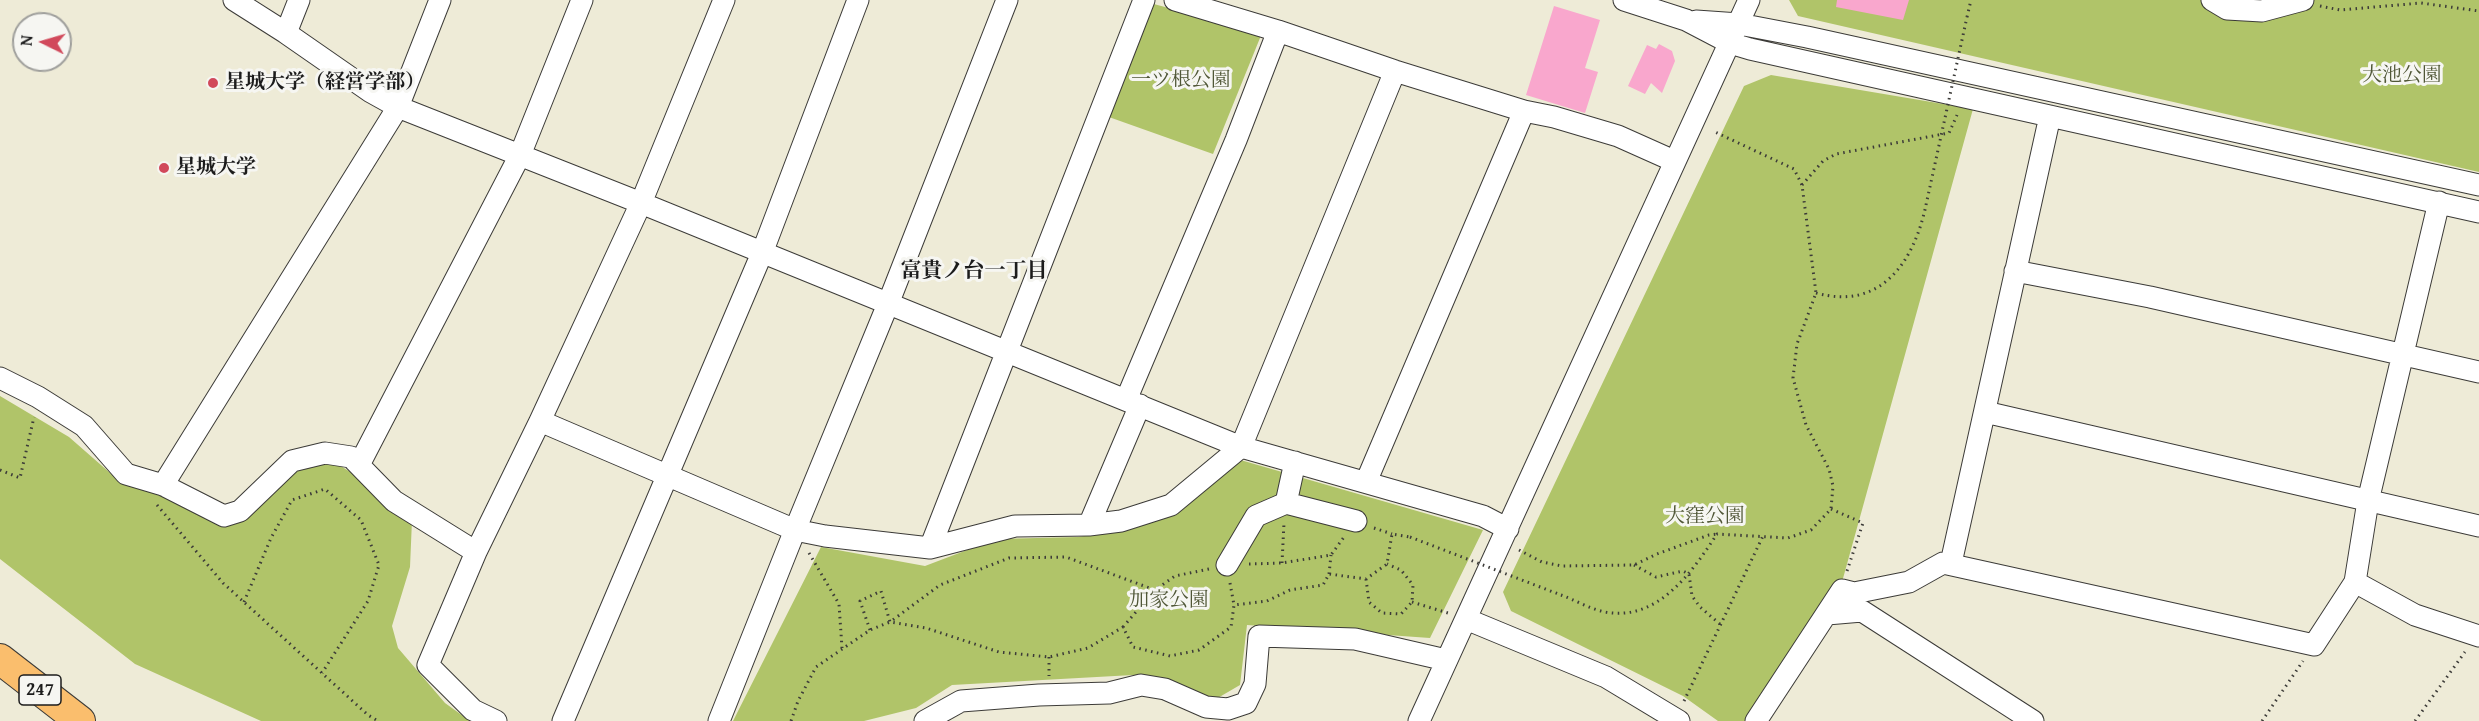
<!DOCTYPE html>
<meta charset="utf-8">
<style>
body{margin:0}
#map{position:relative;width:2479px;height:721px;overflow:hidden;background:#eeebd7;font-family:"Gentium Book Plus",serif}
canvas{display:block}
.north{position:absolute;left:12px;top:12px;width:60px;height:60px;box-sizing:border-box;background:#f6f6f2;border:2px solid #9f9f9c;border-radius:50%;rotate:275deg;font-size:16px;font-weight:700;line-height:24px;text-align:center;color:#1c1c1c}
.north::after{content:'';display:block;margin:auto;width:21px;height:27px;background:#d1495b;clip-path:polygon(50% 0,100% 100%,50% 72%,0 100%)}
</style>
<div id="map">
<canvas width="2479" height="721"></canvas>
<div class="north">N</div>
</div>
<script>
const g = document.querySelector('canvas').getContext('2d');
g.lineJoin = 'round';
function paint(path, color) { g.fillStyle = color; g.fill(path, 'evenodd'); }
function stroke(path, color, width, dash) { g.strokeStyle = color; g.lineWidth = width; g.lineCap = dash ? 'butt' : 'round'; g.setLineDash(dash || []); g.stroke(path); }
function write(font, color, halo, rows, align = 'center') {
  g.font = font + ' "Gentium Book Plus","Noto Serif JP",serif'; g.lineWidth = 6; g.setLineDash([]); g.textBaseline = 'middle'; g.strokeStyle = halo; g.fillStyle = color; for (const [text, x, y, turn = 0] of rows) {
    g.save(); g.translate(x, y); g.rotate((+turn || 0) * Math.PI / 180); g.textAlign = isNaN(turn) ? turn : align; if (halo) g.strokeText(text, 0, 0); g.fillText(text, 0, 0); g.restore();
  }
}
paint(new Path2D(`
 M1789,0H2479V172L1798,16Z
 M1150,3L1262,33L1213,154L1106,116Z
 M1771,75L1973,109L1842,582L1750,721H1718L1683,696L1511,611L1503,592L1744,86Z
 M0,396L69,437L117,479L161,492L216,524L242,520L294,469L318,460L339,465L368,483L412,520L410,567L392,626L398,648L445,703L470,721H261L135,664L0,559Z
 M1237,459L1483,530L1430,638L1247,625L1240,685L1216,699L1133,675L952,685L916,708L864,721H733L821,547L925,566L996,539L1078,537L1137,527Z`), '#b0c469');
paint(new Path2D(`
 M1837,0H1909L1903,20L1836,7Z
 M1554,6L1600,20L1585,68L1598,72L1585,113L1526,95Z
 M1659,44L1672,51L1675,61L1662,93L1651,83L1645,94L1628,86L1647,45L1656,49Z`), '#f9a7cd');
const minor = new Path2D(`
 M234,0L286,33L371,92L398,107L641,203L1241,447L1483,516L1508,529
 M1175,0L1278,31L1395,71L1524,111L1554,117L1618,136L1674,161
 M1624,0L1686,20L1730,43L1750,49L2479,212
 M2212,0L2227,9L2262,11L2303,0
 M1696,21L1739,24L1807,37L2479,185
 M286,33L299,0
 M2015,271L2150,297L2479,372
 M0,378L38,397L84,426L126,474L163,485L224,516L240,511L292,461L325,453L351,457L394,501L476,552
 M1126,400L1236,140L1278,31
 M1985,412L2479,526
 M540,421L795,530L825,536L930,548L1015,526L1089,525L1121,521L1171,505L1241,447L1395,71
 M359,465L520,155L582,0
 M1366,482L1524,111
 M163,485L398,107L440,0
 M1286,503L1356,521
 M1089,525L1140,405
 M930,548L1144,0
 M1951,563L2050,116
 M1227,565L1256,516L1286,503L1295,462
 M2355,582L2415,615L2479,636
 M1827,614L1862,611L2033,721
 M1466,619L1606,677L1679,721
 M496,721L473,710L428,665L476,552L540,421L641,203L724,0
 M563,721L762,253L858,0
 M719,721L795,530L888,304L1007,0
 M925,721L961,701L1039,695L1109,693L1141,685L1165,689L1206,707L1228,709L1246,703L1255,684L1259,636L1355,639L1446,660
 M1419,721L1749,0
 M1756,721L1842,590L1854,593L1909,582L1943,563L2314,645L2355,582L2368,501L2439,202`);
const highway = new Path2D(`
 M0,659L80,721`);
stroke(minor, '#3c3b38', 23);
stroke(highway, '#3c3b38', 32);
stroke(new Path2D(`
 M2320,6L2340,10L2421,3L2479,11
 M1967,17L1971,0
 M1802,185L1823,161L1836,154L1949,133L1957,115
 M1816,293C1881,311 1914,262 1926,205
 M0,470L20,478L34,417
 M157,505L223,583L368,715L378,721
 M1831,509L1863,523L1847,571
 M1374,528L1392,534
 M1519,550L1542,562L1562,566L1634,565L1657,554L1709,535L1717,534
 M809,553L839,604L842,648
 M1282,563L1284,523
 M1249,564L1282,563L1331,555L1344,537
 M1634,565L1656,577L1683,571L1689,574L1692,596L1700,607L1721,625
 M1329,574L1331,555
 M1366,579L1369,602L1382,613L1401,614L1412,602L1413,585L1401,570L1387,564
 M1230,583L1234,605
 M1561,595C1575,600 1590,609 1605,612C1658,622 1692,572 1717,534L1788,538L1811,530L1831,509L1833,486L1829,469L1806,425L1793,378L1797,344L1816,293L1802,185L1794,169L1715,132
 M244,602L271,538L292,500L325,489L361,520L379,565L368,601L322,673
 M1412,602L1448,613
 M1123,627L1155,590
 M870,630L860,601L881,591L890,622L940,585L1009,558L1066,557L1155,590L1175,576L1209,569
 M1049,657V676
 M1684,701L1763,536
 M791,721L798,701L816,667L870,630L890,622L926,628L999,652L1049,657L1088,648L1123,627L1133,647L1170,656L1199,650L1231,627L1234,605L1267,601L1290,590L1323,585L1329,574L1366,579L1387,564L1392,534L1410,537
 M2262,721L2303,661
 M2415,721L2465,652`), '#3c3b38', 3, [1.5, 4.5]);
stroke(minor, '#fff', 21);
stroke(highway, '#fabe6d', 30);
stroke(new Path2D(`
 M1926,205L1967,17
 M1410,537L1561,595`), '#3c3b38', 3, [1.5, 4.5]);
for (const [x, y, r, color] of [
 [213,83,6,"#d1495b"],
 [164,168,6,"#d1495b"]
]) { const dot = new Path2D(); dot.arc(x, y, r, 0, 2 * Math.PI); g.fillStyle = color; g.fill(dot); stroke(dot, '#f6f6f2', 2); }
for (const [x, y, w] of [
 [40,690,42]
]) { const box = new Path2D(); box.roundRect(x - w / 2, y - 15, w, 30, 4.5); g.fillStyle = '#f6f6f2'; g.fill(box); stroke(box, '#1c1c1c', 1.5); }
write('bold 18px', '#1c1c1c', null, [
 ["247",40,690]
]);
write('20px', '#505737', '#f6f6f2', [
 ["大池公園",2402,76],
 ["一ツ根公園",1181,81],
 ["大窪公園",1705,517],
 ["加家公園",1169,601]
]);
write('bold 20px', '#1c1c1c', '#f6f6f2', [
 ["星城大学（経営学部）",225,83],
 ["星城大学",176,168]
], 'left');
write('bold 21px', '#1c1c1c', '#f6f6f2', [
 ["富貴ノ台一丁目",974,272]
]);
</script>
